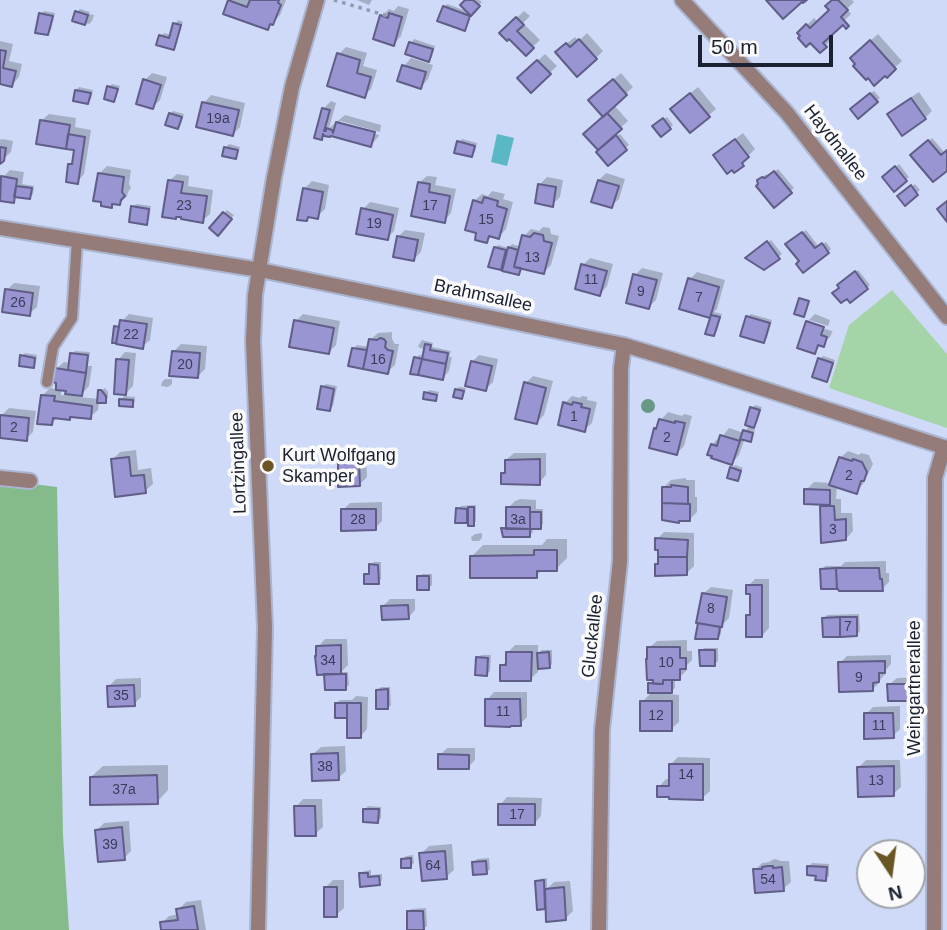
<!DOCTYPE html>
<style>
body{margin:0}
#map{position:relative;width:947px;height:930px;overflow:hidden;background:#cedaf7;font-family:Arial,sans-serif}
canvas{display:block}
.north{position:absolute;left:856px;top:839px;width:70px;height:70px;box-sizing:border-box;background:#fbfbfb;border:2px solid #a1a4ab;border-radius:50%;rotate:167deg;font-size:19px;font-weight:700;line-height:28px;text-align:center;color:#1a2132}
.north::after{content:'';display:block;margin:auto;width:24px;height:32px;background:#6a5625;clip-path:polygon(50% 0,100% 100%,50% 72%,0 100%)}
.scale{position:absolute;left:698px;top:35px;width:135px;height:32px;box-sizing:border-box;border:4px solid #1a2132;border-top:0;padding-left:9px;font-size:21px;line-height:24px;white-space:nowrap;color:#1a2132;-webkit-text-stroke:5px #fbfbfb;paint-order:stroke}
</style>
<div id="map">
<canvas width="947" height="930"></canvas>
<div class="north">N</div>
<div class="scale">50 m</div>
</div>
<script>
const g = document.querySelector('canvas').getContext('2d');
g.lineJoin = 'round';
function paint(path, color) { g.fillStyle = color; g.fill(path, 'evenodd'); }
function stroke(path, color, width, dash) { g.strokeStyle = color; g.lineWidth = width; g.lineCap = dash ? 'butt' : 'round'; g.setLineDash(dash || []); g.stroke(path); }
function write(font, color, halo, rows, align = 'center') {
  g.font = font + ' Arial,sans-serif'; g.lineWidth = 7; g.setLineDash([]); g.textBaseline = 'middle'; g.strokeStyle = halo; g.fillStyle = color; for (const [text, x, y, turn = 0] of rows) {
    g.save(); g.translate(x, y); g.rotate((+turn || 0) * Math.PI / 180); g.textAlign = isNaN(turn) ? turn : align; if (halo) g.strokeText(text, 0, 0); g.fillText(text, 0, 0); g.restore();
  }
}
paint(new Path2D(`
 M892,290L947,354V428L829,388L849,325Z`), '#a4d4a8');
paint(new Path2D(`
 M0,480L57,487L63,835L69,930H0Z`), '#85bb8a');
paint(new Path2D(`
 M497,134L514,138L507,166L491,162Z`), '#5ab8c4');
paint(new Path2D(`
 M230,0H286L280,15L268,28L229,1Z
 M357,0H372L369,5Z
 M467,0H479L482,2L471,13H472L467,26L464,29L444,7L447,4L469,12Z
 M834,0H852L854,2L847,9L851,14L830,35L833,38L820,51L799,33L814,18L818,22L831,10Z
 M398,6L409,9L401,36L394,44L382,16L389,9L394,11Z
 M80,9L90,12L89,14L94,15L92,21L89,24L74,20L77,12Z
 M44,11L55,13L51,30L48,33L41,14Z
 M524,11L530,16L523,23L540,40L526,53L509,37L501,33Z
 M178,20L183,22L176,45L173,48L161,36L164,33L171,35L175,24Z
 M587,33L603,51L596,58L565,45L575,37L579,41Z
 M878,34L902,61L887,75L859,51Z
 M414,39L435,46L432,57L429,60L411,43Z
 M0,41L13,44L9,61L22,64L19,77L12,85L0,82Z
 M346,47L367,53L363,66L377,70L371,89L364,96L339,54Z
 M545,54L557,66L531,91L519,78Z
 M411,58L433,65L428,79L421,87L404,66Z
 M152,73L167,77L160,100L153,107L145,80Z
 M621,73L633,87L614,105L628,121L601,145L603,147L620,134L629,145L608,163L600,150L585,134L605,116L598,93Z
 M112,84L120,86L116,97L113,100L109,87Z
 M79,87L93,90L91,99L88,102L76,90Z
 M698,87L716,109L691,131L680,102Z
 M874,91L880,98L858,117L852,109Z
 M919,92L932,111L925,118L889,114L896,107Z
 M211,95L245,103L240,127L233,134L204,103Z
 M331,101L336,103L329,128L345,115L381,125L380,132L340,121V125L379,135L378,137L371,145L335,129L330,135L325,134L321,139L324,108Z
 M173,111L184,114L181,124L178,127L170,114Z
 M49,114L76,118L75,127L91,130L84,174L77,182L70,164L74,160L76,149L41,121Z
 M667,117L673,125L661,135L658,123Z
 M743,133L755,149L749,155L750,157L735,171L715,155Z
 M932,138L945,153L947,151V168L916,152Z
 M2,139L13,141L11,152L0,162V140Z
 M462,139L477,143L475,152L471,155L459,142Z
 M229,144L240,147L238,154L235,157L226,147Z
 M899,164L909,177L894,190L884,177Z
 M107,166L131,170L129,184L131,188L128,192L127,196L120,203L115,202L111,206L99,174Z
 M778,169L794,188L774,205L759,181L766,174L770,176Z
 M10,170L24,172L22,184L34,186L33,194L30,197L18,195L13,201L0,199L3,177Z
 M606,173L625,179L619,199L611,206L599,180Z
 M177,174L189,176L188,186L213,190L210,214L202,221L169,181Z
 M427,176L437,177L435,185L456,189L451,213L444,221L419,183Z
 M547,177L563,180L560,197L552,205L540,184Z
 M312,181L329,185L325,209L317,217L311,216L307,220L304,189Z
 M915,184L920,190L905,203L903,193Z
 M492,191L505,194L503,199L513,202L506,229L499,237L492,235L486,241L474,201L482,194L488,196Z
 M370,202L399,208L394,231L387,238L363,209Z
 M136,204L151,206L149,220L146,223L133,207Z
 M227,210L234,215L218,234L224,213Z
 M543,227L550,228L551,234L559,236L551,265L544,272L522,267L519,273L491,266L495,248L498,245L509,248L512,244L521,247L524,236L531,229L539,231Z
 M405,230L425,233L421,252L414,259L398,237Z
 M806,230L819,247L826,242L831,249L828,252L801,261L791,242Z
 M771,240L782,254L764,268L750,255Z
 M590,258L613,264L607,286L600,294L583,265Z
 M642,268L663,273L656,300L649,307L635,275Z
 M858,270L870,285L867,288H841L842,282Z
 M697,272L725,280L717,309L714,312L722,314L717,331L714,334L712,317L681,308L690,279Z
 M14,283L40,286L37,307L29,314L7,290Z
 M129,314L153,318L150,340L142,347L114,341L116,327L119,324H121L122,321Z
 M303,314L340,321L336,345L328,353L296,321Z
 M751,314L772,320L767,338L764,341L747,317Z
 M815,314L830,320L828,326L809,320V324L832,331L833,330L830,337L814,352L807,322Z
 M392,332V339L395,344H399L395,365L387,372L354,348L357,345L369,347L370,340L378,333Z
 M422,340L433,343L432,347L451,351L449,357H452L449,371L442,379L416,358L419,355L424,356L426,349L420,348L418,346Z
 M181,344L207,346L205,369L197,377L173,352Z
 M75,351L90,352L88,366H92L89,386L79,397L99,399L100,391L105,388L108,392V398L105,401H99L98,410L90,417H58L52,423L42,396L50,388L58,389L56,369L64,362L71,363L72,354ZM61,389L68,390L67,395H61Z
 M125,352L136,353L133,386L126,393L118,360Z
 M25,353L37,355L36,363L33,367L22,356Z
 M479,355L498,359L493,382L486,389L472,362Z
 M823,356L835,360L830,377L827,380L819,359Z
 M533,376L553,381L544,415L537,422L526,383Z
 M165,379H172V384L168,387L161,386L162,382Z
 M326,384L337,386L333,406L330,409L322,387Z
 M459,387L466,388L464,394L461,397L456,390Z
 M429,390L439,392L438,396L435,399L426,393Z
 M124,396L135,397V402L132,405L121,400Z
 M572,396L580,398L582,396L588,397L587,400L597,402L592,423L584,430L565,403Z
 M755,405L762,407L757,423L751,428L755,430L753,437L750,440L745,438L739,455L732,463L712,445L719,437L721,438L729,428L744,433L750,425L752,408Z
 M9,408L36,411L33,432L26,439L0,437L1,416Z
 M668,412L682,416L684,414L692,416L684,446L677,453L659,427L661,420Z
 M136,450L138,470L151,468L153,484L145,491L113,459L120,452Z
 M848,451L859,455L861,453L869,455L873,464L863,484L856,492L837,485L836,499H841V513H852L853,531L846,539L821,507L825,503L806,490L814,482L832,483L840,458Z
 M347,453H366L367,477L359,485L339,460Z
 M514,453H546V475L539,483L503,474L506,471V460Z
 M735,465L743,468L740,476L737,479L732,468Z
 M686,478V480H695V497H697V512L690,519L664,487L671,480Z
 M520,499L536,500V509H543V524L540,527H532L533,532L530,535L503,529L506,526L508,508L515,501Z
 M382,502V521L375,528L343,510L350,503Z
 M476,505V521L473,524L469,521H457V509L461,506Z
 M664,532L694,533V566L687,573L656,565L659,562L657,539Z
 M482,533V538L479,541H472L471,537L475,534Z
 M547,539H567V558L556,569H543L536,576L472,556L483,545H542Z
 M886,561V573H889V582L882,589L837,586L836,587L822,570L825,566H841L845,562Z
 M374,562H381V579L378,583L366,574L371,571V565Z
 M422,574H432V585L429,588L419,577Z
 M755,579H769V628L762,636L748,616L752,612V593L748,586Z
 M711,587L733,590L729,618L722,625L721,634L718,637H698L703,594Z
 M390,599H415V610L408,618L383,606Z
 M859,614L860,631L857,634L824,618L827,615Z
 M325,639H347L348,665L341,672H348L349,685L345,688L326,673L318,647Z
 M687,640V651H692V660L687,665V670L679,678H675V688L668,694L679,695V722L671,729L642,702L653,691L650,683L655,678L649,648L657,641Z
 M515,645H538V654L542,650H552V664L549,667H538V672L530,679L502,665L508,660V652Z
 M704,648H718V661L715,664L701,651Z
 M481,655H491L490,671L487,674L478,658Z
 M891,655V664L886,670V673L880,680V682L872,690L840,663L847,656Z
 M918,677L919,692L911,699L889,685L897,678Z
 M141,678V697L134,704L109,686L116,679Z
 M381,687H390L391,705L388,708L378,690Z
 M494,692H527V717L520,724L487,700Z
 M356,696L368,697L367,729L360,737L349,714L337,703L340,700H352Z
 M900,706V729L893,736L866,714L873,707Z
 M345,746L346,771L338,778L313,754L321,747Z
 M447,748H475V760L468,767L440,755Z
 M678,757L710,758V791L702,798L659,787L666,779H671V764Z
 M866,760H900L901,787L893,794L859,767Z
 M168,765V790L157,802L91,777L103,766Z
 M507,797L542,798L541,816L534,824L500,805Z
 M303,799H322L323,827L315,834L296,807Z
 M368,806L381,807V818L378,821L365,809Z
 M129,821L131,851L124,858L97,830L104,823Z
 M452,844L454,870L446,877L421,854L429,846Z
 M413,855L414,863L411,866L403,859L406,856Z
 M489,858L490,869L487,872L474,862L477,859Z
 M774,859L779,860L780,861H789L791,882L783,889L755,870L762,863L769,862Z
 M812,863L829,864V876L825,879L818,874L809,867Z
 M371,870V875L382,874V880L379,884L361,874L364,871Z
 M547,878V889L554,882L570,881L573,911L566,918L547,904L544,907L537,882L540,879Z
 M333,880H344V908L336,915L326,887Z
 M201,900L206,930H163L162,923L169,916L179,914L178,910L186,902Z
 M426,908L427,926L423,929L409,930L408,912L411,909Z`), '#0003');
const building = new Path2D(`
 M228,0L247,7L250,0H279L278,3L281,5L273,25L270,24L268,30L223,14Z
 M465,0H473L480,6L471,16L460,5Z
 M766,0H807L803,3L802,2L783,19Z
 M832,0H838L848,10L841,17L849,26L846,29L843,25L823,43L827,47L820,53L810,43L806,47L798,38L800,36L797,33L806,24L810,28L829,10L825,6Z
 M443,6L470,16L465,31L437,21Z
 M75,11L88,15L85,25L72,21Z
 M39,13L53,16L48,35L35,33Z
 M389,13L402,17L394,46L373,39L380,15L388,18Z
 M516,17L524,25L517,31L534,48L526,56L509,39L507,41L499,33Z
 M173,23L181,25L174,50L156,45L159,35L169,38Z
 M579,39L597,59L577,77L555,52L566,43L570,47Z
 M870,40L896,69L887,78L885,76L874,86L868,78L866,80L853,66L855,64L850,58Z
 M409,42L433,49L429,62L405,54Z
 M0,50L6,51L3,68L16,71L12,87L0,84Z
 M337,53L360,60L357,73L371,77L365,98L327,86Z
 M537,60L551,74L531,93L517,78Z
 M402,65L426,72L421,89L397,81Z
 M143,79L161,85L153,109L136,104Z
 M613,79L627,95L603,117L588,100Z
 M107,86L118,89L114,102L104,99Z
 M75,90L91,93L88,104L73,101Z
 M690,93L710,117L690,133L670,109Z
 M870,93L878,102L858,119L850,109Z
 M911,98L926,119L902,136L887,114Z
 M202,102L239,110L233,136L196,127Z
 M322,108L330,110L324,131H326V128L332,130L333,133L336,122L375,132L371,147L331,136L330,137L324,136L323,134L322,140L314,138Z
 M169,113L182,117L178,129L165,125Z
 M607,113L622,129L598,150L583,134Z
 M663,118L671,129L661,137L652,126Z
 M40,120L70,125L66,149L36,144Z
 M68,134L85,137L78,184L66,182L68,164H72L74,150L66,149Z
 M616,135L627,150L608,166L596,152Z
 M735,139L749,157L742,163L744,166L734,173L732,170L727,174L713,155Z
 M928,140L941,155L947,150V171L933,182L910,155Z
 M457,141L475,146L472,157L454,153Z
 M0,147L6,148L4,161L0,164Z
 M224,147L238,150L236,159L222,156Z
 M895,166L907,181L894,192L882,177Z
 M774,171L792,193L774,208L756,186L758,184L757,180L762,177L765,178Z
 M98,173L124,177L122,192L125,196L121,200L120,205L112,204V208L101,206V202L93,201Z
 M1,176L17,179L14,203L0,201Z
 M168,180L183,182L181,193L207,196L203,223L181,219V217H176V219L162,217Z
 M598,180L619,186L612,208L591,202Z
 M418,182L430,184L429,192L450,196L445,223L411,216Z
 M538,184L556,187L553,207L535,203Z
 M911,185L918,195L905,206L897,196Z
 M16,186L32,188L30,199L14,197Z
 M303,188L323,192L318,219L308,217L307,221L297,220Z
 M484,197L498,201L497,206L507,209L499,239L489,236L487,243L475,240L476,233L465,230L473,200L482,203Z
 M947,201V222L937,209Z
 M131,206L149,209L147,225L129,222Z
 M361,208L393,215L388,240L356,234Z
 M223,212L232,219L218,236L209,228Z
 M802,232L815,248L822,243L829,253L803,273L796,264L799,261L785,244Z
 M534,233L543,235L544,241L552,243L544,274L514,267L522,235L530,237Z
 M397,236L418,240L414,261L393,257Z
 M767,241L780,259L764,270L745,258Z
 M494,247L506,250L501,270L488,267Z
 M508,247L518,250L514,267L521,268L519,275L502,271Z
 M581,264L607,271L600,296L575,289Z
 M855,271L868,289L850,303L847,299L841,303L832,293L839,288L837,285Z
 M633,274L657,280L649,309L626,303Z
 M688,278L719,287L710,318L679,309Z
 M5,289L33,293L30,316L2,312Z
 M799,298L809,301L804,317L794,314Z
 M711,315L720,317L714,336L705,334Z
 M746,316L770,323L764,343L740,336Z
 M120,320L147,324L143,349L116,344Z
 M294,320L334,328L329,354L289,347Z
 M806,321L824,327L821,335L827,337L824,347L818,345L815,354L797,348Z
 M114,326L119,327L116,343H112Z
 M380,338L384,339L386,342L385,347L388,350L393,351L388,374L363,369L369,339L377,340Z
 M425,344L431,345L430,350L448,353L446,364L422,359Z
 M352,348L367,350L363,369L348,366Z
 M172,351L200,353L198,378L169,376Z
 M70,353L88,355L86,373L68,370Z
 M20,355L35,358L34,368L19,366Z
 M414,357L422,359L418,375L410,374Z
 M818,358L833,363L827,382L812,377Z
 M116,359L129,360L126,395L114,394Z
 M422,359L446,364L443,380L418,375Z
 M471,361L492,366L486,391L465,386Z
 M55,368L86,373L82,396L65,394L66,391L56,390V383L53,382Z
 M524,382L546,388L537,424L515,419Z
 M321,386L334,389L330,411L317,409Z
 M455,389L464,391L462,399L453,397Z
 M98,390H101L106,396V403H97Z
 M424,392L437,395L436,401L423,399Z
 M41,395L55,396L54,401L92,406L91,419L70,417V420L53,418L52,425L37,424Z
 M119,399L133,400V407L119,406Z
 M563,402L572,405L573,402L582,404L581,407L590,409L585,432L558,425Z
 M750,407L760,410L754,428L745,425Z
 M0,415L29,418L27,441L0,438Z
 M659,419L675,423V421L685,423L677,455L649,448L654,428L656,429Z
 M743,430L753,433L751,442L740,439Z
 M720,435L740,441L732,465L711,458L712,456L707,455L711,444L717,446Z
 M129,457L131,476L144,475L146,493L115,497L111,459Z
 M839,457L852,461L853,459L862,462L867,472L864,481H861L857,494L829,485Z
 M338,459H359L360,486L338,487Z
 M540,459V485L501,484V473H505V460Z
 M730,467L741,471L738,481L727,478Z
 M671,485L688,487V504L662,503V487H671Z
 M804,489L830,490V505L804,504Z
 M662,503L690,504V521H679V523L662,520Z
 M820,506H834L835,520L846,519V540L821,543Z
 M468,507H474V526H468Z
 M506,507H530V529H506Z
 M456,508L467,509V523H455Z
 M341,509H376V530L341,531Z
 M530,512H541V529H530Z
 M501,528L530,529V537H503Z
 M655,538L688,540L687,557H658V550H655Z
 M534,550H557V571H537V578H470V556L534,555Z
 M658,557H687V575L655,576V564H658Z
 M369,564L378,565L379,584H364V574H369Z
 M836,568L837,589H821L820,569Z
 M836,568H879L880,579H882L883,591H839L837,588Z
 M417,576H429V590H417Z
 M746,585H762V637H746V615H750V594H746Z
 M702,593L727,597L722,627L696,623Z
 M408,605L409,619L382,620L381,606Z
 M840,617H857V636L840,637Z
 M840,617V637H823L822,618Z
 M698,623L720,627L718,639H695Z
 M341,645V674L317,675L315,656H316V646Z
 M647,647H680V658H686V669H680V680H663V684H653V680H647L646,659H647Z
 M699,650H715V666H700Z
 M506,652H532L531,681H500V665H506Z
 M549,652L550,668L538,669L537,653Z
 M476,657L488,658L487,676L475,675Z
 M885,661V673H879V682L873,683V691L839,692L838,662Z
 M324,674H346V690H325Z
 M663,680H672V693H648V683L663,684Z
 M887,684H912V701H888Z
 M134,685L135,706L108,707L107,686Z
 M388,689V709H376V690Z
 M485,699H520L521,726H511L510,727L485,726Z
 M640,701H672V731H640Z
 M335,703H347V718H335Z
 M347,703H361V738H347Z
 M864,713H893L894,738L864,739Z
 M338,753L339,780L312,781L311,754Z
 M438,754L469,755V769H438Z
 M669,764H703V800L669,799V797H657V786H669Z
 M894,766V796L858,797L857,767Z
 M157,775L158,804L90,805V777Z
 M498,804H535V825H498Z
 M294,806H315L316,836H295Z
 M363,809H379L378,823L363,822Z
 M122,827L125,860L98,862L95,830Z
 M445,851L447,879L422,881L419,853Z
 M411,858V868H401V859Z
 M486,861L487,874L473,875L472,862Z
 M768,866H773V868L782,867L784,891L755,893L753,869H762V867Z
 M807,866L827,867L826,881L815,880L816,876L807,875Z
 M359,873H368V877L379,876L380,885L360,887Z
 M544,880L545,909L537,910L535,881Z
 M324,887H337V917H324Z
 M564,887L566,920L546,922L545,889Z
 M194,906L198,930H161L160,922L178,920L176,909Z
 M407,911H423L424,930H407Z`);
paint(building, '#9994d2');
stroke(building, '#605d88', 2);
const service = new Path2D(`
 M47,382L53,347L72,318L77,241`);
const minor = new Path2D(`
 M0,228L260,270L624,345L674,360L947,448
 M0,478L30,481
 M934,929L935,478L944,447
 M258,930L265,628L253,341L255,295L274,178L292,87L317,0
 M599,930L602,730L620,561L621,368L624,345`);
const tertiary = new Path2D(`
 M682,0L787,113L947,317`);
stroke(service, '#aab5d0', 14);
stroke(minor, '#aab5d0', 18);
stroke(tertiary, '#aab5d0', 18);
stroke(new Path2D(`
 M334,0L388,16`), '#8f99b2', 3.5, [3.5, 5]);
stroke(service, '#957c79', 10);
stroke(minor, '#957c79', 14);
stroke(tertiary, '#957c79', 14);
g.fillStyle = '#679984';
for (const [x, y] of [
 [648,406]
]) { g.beginPath(); g.arc(x, y, 7, 0, 2 * Math.PI); g.fill(); }
for (const [x, y, r, color] of [
 [268,466,7,"#6a5625"]
]) { const dot = new Path2D(); dot.arc(x, y, r, 0, 2 * Math.PI); g.fillStyle = color; g.fill(dot); stroke(dot, '#fbfbfb', 2.5); }
write('14px', '#3a3e5a', null, [
 ["19a",218,119],
 ["23",184,206],
 ["17",430,206],
 ["15",486,220],
 ["19",374,224],
 ["13",532,258],
 ["11",591,280],
 ["9",641,292],
 ["7",699,298],
 ["26",18,303],
 ["22",131,335],
 ["16",378,360],
 ["20",185,365],
 ["1",574,417],
 ["2",14,428],
 ["2",667,438],
 ["2",849,476],
 ["28",358,520],
 ["3a",518,520],
 ["3",833,530],
 ["8",711,609],
 ["7",848,627],
 ["34",328,661],
 ["10",666,663],
 ["9",859,678],
 ["35",121,696],
 ["11",503,712],
 ["12",656,716],
 ["11",879,726],
 ["38",325,767],
 ["14",686,775],
 ["13",876,781],
 ["37a",124,790],
 ["17",517,815],
 ["39",110,845],
 ["64",433,866],
 ["54",768,880]
]);
write('18px', '#1a2132', '#fbfbfb', [
 ["Haydnallee",835,143,52],
 ["Brahmsallee",483,296,12],
 ["Lortzingallee",239,463,-92],
 ["Gluckallee",593,636,-84],
 ["Weingartnerallee",915,688,-90]
]);
write('18px', '#1a2132', '#fbfbfb', [
 ["Kurt Wolfgang",282,456],
 ["Skamper",282,477]
], 'left');
</script>
